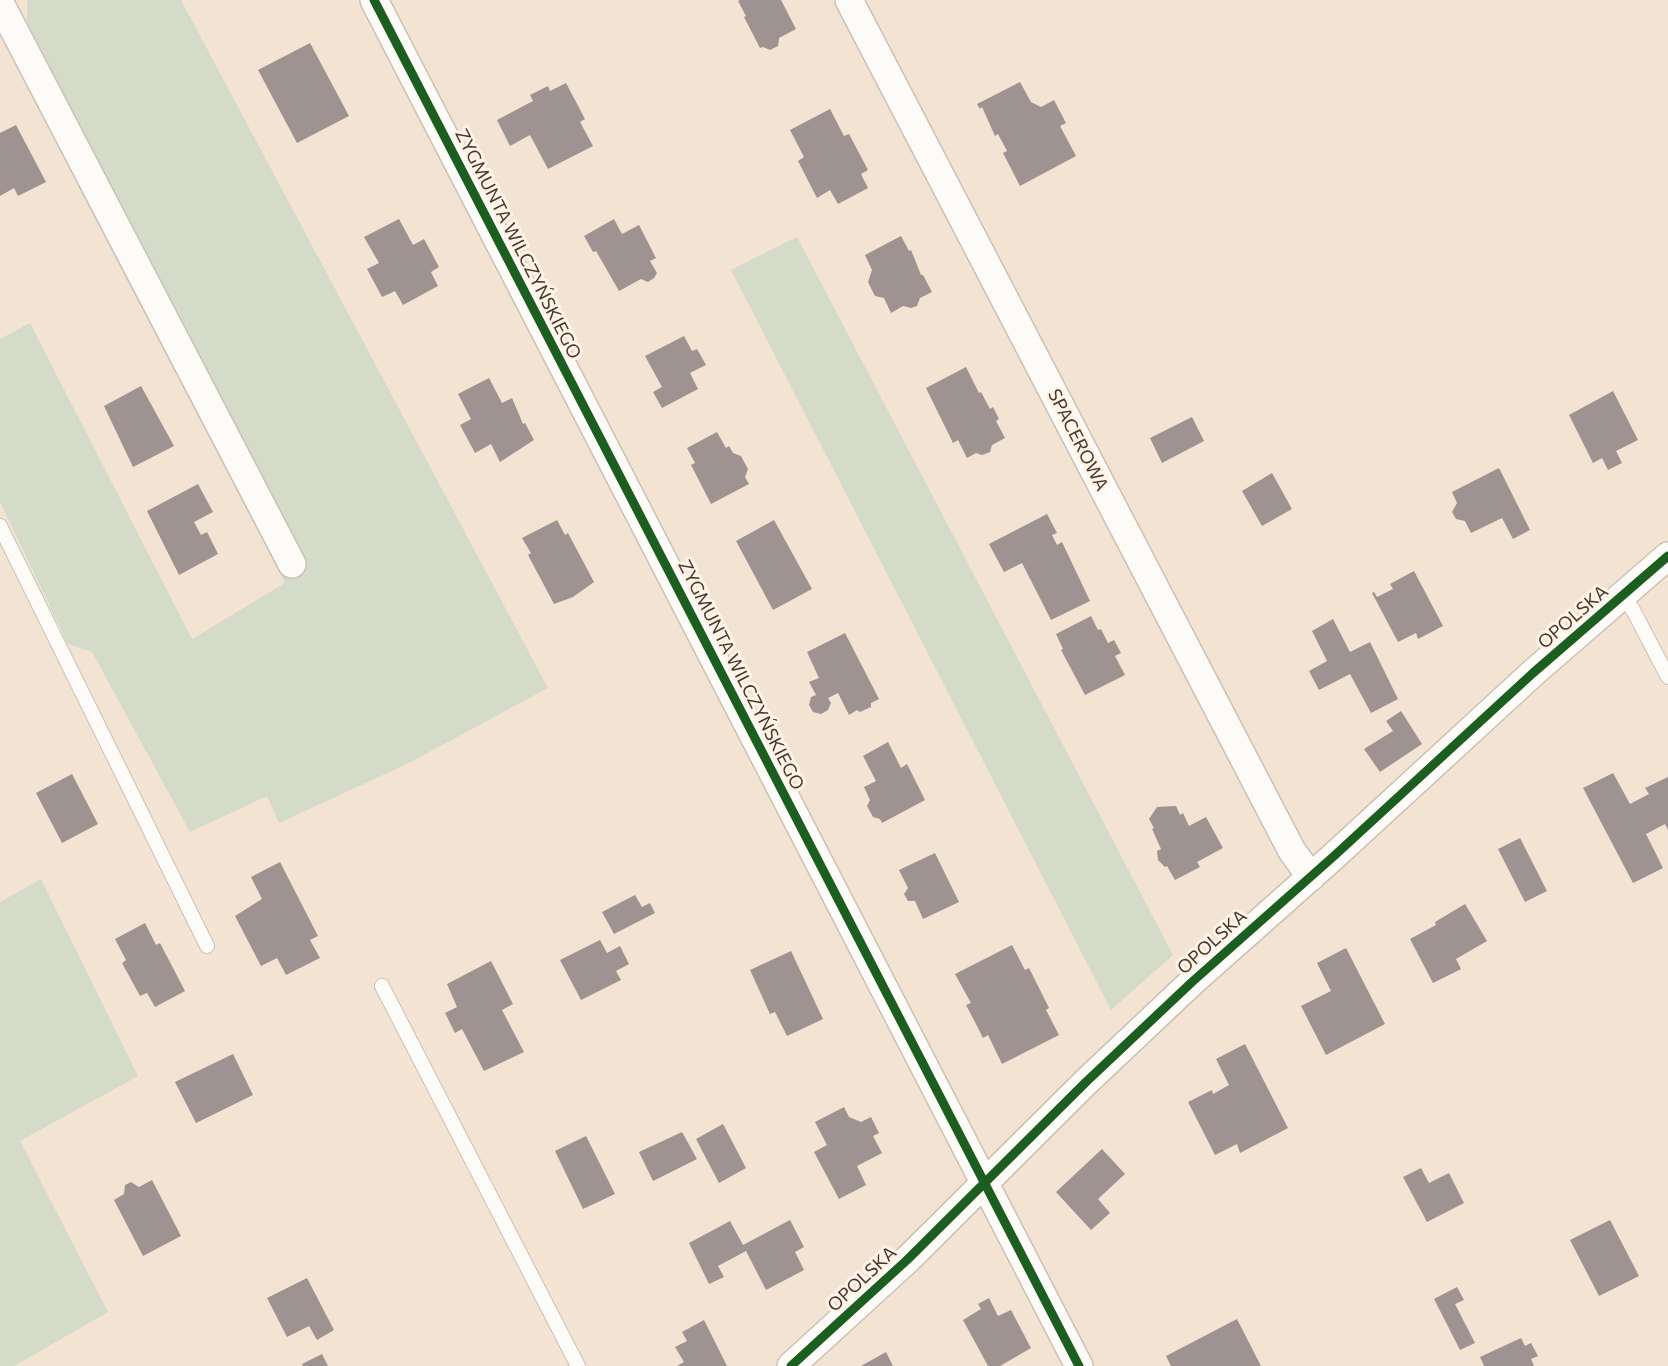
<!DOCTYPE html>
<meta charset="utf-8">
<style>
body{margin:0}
canvas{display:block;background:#f2e3d3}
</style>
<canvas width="1668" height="1366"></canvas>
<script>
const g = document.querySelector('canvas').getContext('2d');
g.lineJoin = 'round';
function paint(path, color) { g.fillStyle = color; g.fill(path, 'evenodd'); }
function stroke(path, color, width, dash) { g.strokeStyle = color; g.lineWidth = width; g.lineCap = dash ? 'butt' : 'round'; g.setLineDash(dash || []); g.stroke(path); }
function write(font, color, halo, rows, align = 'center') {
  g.font = font + ' Commissioner,sans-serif'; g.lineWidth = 6; g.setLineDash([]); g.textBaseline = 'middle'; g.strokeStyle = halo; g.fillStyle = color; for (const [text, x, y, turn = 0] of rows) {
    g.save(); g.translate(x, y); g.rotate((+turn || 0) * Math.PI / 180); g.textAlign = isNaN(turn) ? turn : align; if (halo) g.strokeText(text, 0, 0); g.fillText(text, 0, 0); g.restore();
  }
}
paint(new Path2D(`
 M27,0H181L548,688L407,764L279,823L267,796L190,832L92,652L68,644L0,502V339L30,323L192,639L285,583L78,186L95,174L27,28Z
 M797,237L1173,955L1111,1010L731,270Z
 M41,879L138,1076L20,1141L108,1312L14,1366H0V902Z`), '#d4dbc9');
paint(new Path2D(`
 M740,0H781L796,29L779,38L778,46L770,50L763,47L760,48L744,17L746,16L738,1Z
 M310,43L349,116L297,143L258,70Z
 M1020,82L1031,102L1041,107L1054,100L1066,123L1060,126L1076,156L1020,186L1003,153L1007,151L998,134L995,136L982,107L980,109L977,104Z
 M566,83L585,119L580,122L593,146L548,169L530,135L510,146L497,120L533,101L530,95L548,86L550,91Z
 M830,109L844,136L849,134L868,170L861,174L868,188L838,204L830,190L817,198L798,161L804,157L790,130Z
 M16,125L46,182L18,196L14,188L0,196V133Z
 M399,219L413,245L424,239L439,267L431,272L438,286L403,305L395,291L382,297L367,269L379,263L364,237Z
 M614,219L622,234L639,225L656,258L650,261L657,273L654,278L648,282L641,279L619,291L596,251L593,252L584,236Z
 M901,236L909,251L911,250L921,275H923L932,292L920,298L917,306L911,308L903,306L891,313L884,298L875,296L868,282L872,270L865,255Z
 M684,336L692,351L697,349L706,365L690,373L698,389L662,408L653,392L662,387L645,356Z
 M966,367L979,393L981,392L990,409L993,407L999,419L996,421L1005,438L992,445L990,452L982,455L976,453L967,458L958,440L953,443L926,388Z
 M489,378L502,403L512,398L523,424L525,423L534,440L500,462L491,444L475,453L460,425L471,419L458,394Z
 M141,386L174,446L133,467L104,406Z
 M1613,391L1638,440L1616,451L1622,463L1608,470L1602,458L1593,463L1569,415Z
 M1192,417L1204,441L1162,463L1150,438Z
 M717,432L726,448L729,446L733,453L741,456L748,469L745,477L749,484L711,504L691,465L695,463L687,448Z
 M1499,468L1530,530L1513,539L1502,518L1471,533L1465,521L1456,519L1452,512L1457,503L1452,492Z
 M1272,473L1292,509L1262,526L1242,491Z
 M198,484L213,512L194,522L201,535L207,532L218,554L179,575L147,511Z
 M1047,514L1057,533L1052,535L1057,545L1062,542L1090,601L1051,620L1022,563L1004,572L989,544Z
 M557,520L565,535L568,533L594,582L573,597L554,604L528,555L531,553L522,538Z
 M774,520L812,589L773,610L736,541Z
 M1414,571L1443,626L1418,639L1416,633L1398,642L1372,593L1374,592L1377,597L1393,589L1390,584Z
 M1091,616L1098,630L1101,629L1108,643L1114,640L1121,653L1115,656L1125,675L1085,695L1061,650L1063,649L1056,634Z
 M1333,619L1350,652L1370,642L1398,699L1371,713L1350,674L1319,690L1309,671L1327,661L1312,631Z
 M845,633L879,699L871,703V707L860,712L857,710L849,715L838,693L828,698L831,703L828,710L821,714L813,712L809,705L811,697L816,695L809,682L819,678L807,652Z
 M1401,711L1422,744L1380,772L1364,749L1393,731L1386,721Z
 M888,742L901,768L907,764L925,800L882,823L880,819L873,817L867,806L870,800L864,787L876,781L863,756Z
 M1613,773L1630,804L1649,794L1645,788L1668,777V830L1665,824L1646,834L1663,868L1633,883L1583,788Z
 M72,774L98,824L62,843L36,793Z
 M1176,806L1180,815L1183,813L1189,826L1206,817L1223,848L1197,862L1200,867L1175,880L1167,866L1165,867L1158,860L1157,851L1161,849L1152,829L1154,828L1149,819L1157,807Z
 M1520,838L1547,891L1525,902L1498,849Z
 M935,853L959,902L923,919L915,901H908L904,894L908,888L899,870Z
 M280,862L318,936L310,940L320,958L286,975L277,958L261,966L235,916L262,899L251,877Z
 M635,895L642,907L650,903L655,913L614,934L602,912Z
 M1465,904L1487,941L1456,959L1461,969L1433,983L1410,939L1436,925L1435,922Z
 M145,923L156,945L160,943L185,991L155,1007L147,993L140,996L122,963L126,960L115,939Z
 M600,940L607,953L620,946L629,964L616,971L621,980L581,1000L560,960Z
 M1012,945L1025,970L1029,968L1049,1008L1046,1010L1059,1035L1002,1064L988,1035L983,1038L975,1022L966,1005L971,1003L955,974Z
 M1346,948L1385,1024L1326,1055L1301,1006L1331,991L1317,963Z
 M791,951L823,1019L787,1036L775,1012L770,1014L750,970Z
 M491,961L513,1004L502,1010L524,1052L484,1071L462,1029L455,1033L445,1013L457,1007L447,984Z
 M1245,1044L1288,1128L1240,1153L1237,1144L1215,1155L1188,1102L1212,1090L1213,1094L1229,1085L1216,1059Z
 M233,1054L253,1095L196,1123L175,1082Z
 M844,1107L849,1117L861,1122L871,1117L879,1133L873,1136L882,1153L857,1166L866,1185L839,1199L814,1152L827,1145L815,1122Z
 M723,1124L746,1168L719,1183L696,1139Z
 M682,1132L697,1159L653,1181L639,1152Z
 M586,1136L615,1194L583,1209L555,1151Z
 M1102,1149L1125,1174L1098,1199L1110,1213L1091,1230L1056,1192Z
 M1421,1168L1429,1183L1449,1173L1464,1203L1427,1222L1403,1177Z
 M152,1180L181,1236L143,1256L114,1200L124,1194L125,1185L131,1182L139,1187Z
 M790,1220L804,1247L795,1252L804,1270L766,1290L746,1251L718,1266L724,1277L709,1284L689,1243L730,1221L743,1245Z
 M1610,1220L1639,1276L1599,1296L1570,1240Z
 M307,1278L334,1330L317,1340L309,1326L287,1337L267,1298Z
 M1457,1287L1464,1300L1455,1304L1475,1343L1460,1350L1434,1299Z
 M989,1298L998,1316L1011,1310L1031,1348L1000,1366H988L963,1320L981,1309L978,1304Z
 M1237,1319L1261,1366H1171L1166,1356Z
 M704,1320L727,1366H677L684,1362L675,1347L687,1341L682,1332Z
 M1521,1338L1525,1346L1531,1343L1538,1356L1531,1359L1534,1366H1484L1480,1357Z
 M886,1352L893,1366H861Z
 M322,1354L328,1366H303L302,1364Z`), '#9e9391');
const lane = new Path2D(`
 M0,526L207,946
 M1623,595L1633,610L1668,677
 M382,986L578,1366`);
const street = new Path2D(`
 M374,0L1079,1366
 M849,0L1292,851L1311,877
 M0,3L292,564
 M791,1366L907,1260L1086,1082L1192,982L1334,856L1533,673L1668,556`);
stroke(lane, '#cdc1b5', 16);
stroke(street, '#cdc1b5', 30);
stroke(lane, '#fdfbf8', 14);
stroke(street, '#fdfbf8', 27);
stroke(new Path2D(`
 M374,0L1079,1366
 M791,1366L907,1260L1086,1082L1192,982L1334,856L1533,673L1668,556`), '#1b5e20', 9);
write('18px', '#43382c', '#fff3e8', [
 ["ZYGMUNTA WILCZYŃSKIEGO",518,244,63],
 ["SPACEROWA",1078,440,63],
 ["OPOLSKA",1573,617,-41],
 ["ZYGMUNTA WILCZYŃSKIEGO",741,675,63],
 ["OPOLSKA",1212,942,-42],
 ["OPOLSKA",862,1279,-43]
]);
</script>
